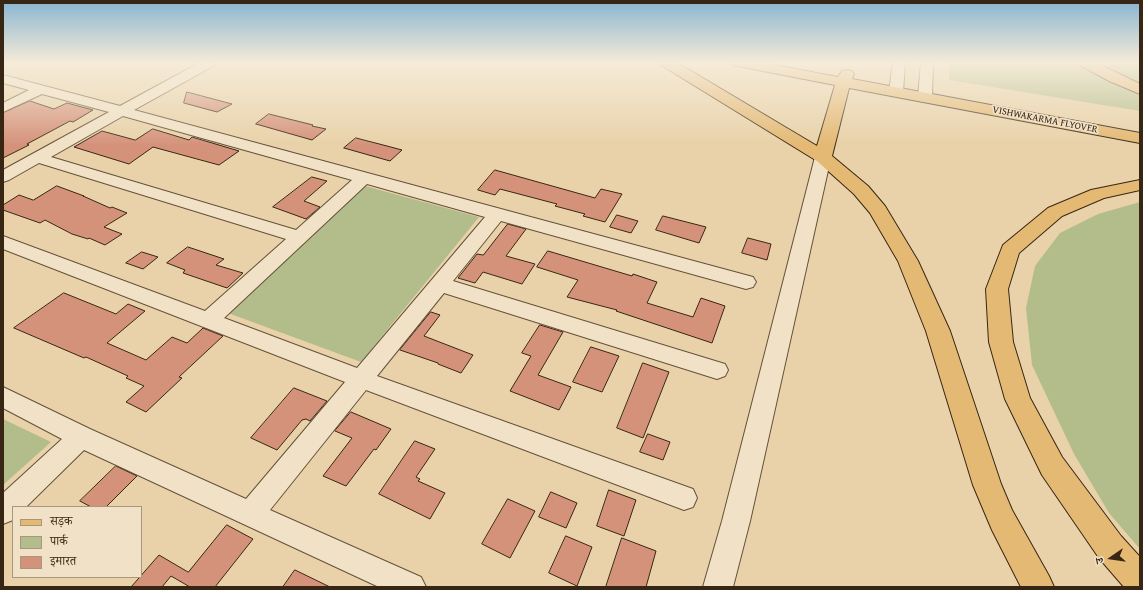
<!DOCTYPE html>
<meta charset="utf-8">
<style>
body{margin:0}
#map{position:relative;width:1143px;height:590px;overflow:hidden;background:#e9d2a9;font-family:"Gentium Book Plus","Noto Serif Devanagari",serif}
canvas{display:block}
.frame{position:absolute;inset:0;border:4px solid #382614;pointer-events:none}
.legend{position:absolute;left:12px;top:506px;width:130px;height:72px;box-sizing:border-box;background:#f1e2c7;border:1px solid #a7977f;margin:0;padding:5px 7px;list-style:none;font-size:12px;color:#382614}
.legend li{display:flex;align-items:center;gap:8px;height:20px}
.legend b{width:20px;border:1px solid #a7977f}
.north{position:absolute;left:1091px;top:538px;width:40px;height:40px;-webkit-text-stroke:3px #f1e2c7;paint-order:stroke;rotate:257deg;font-size:11px;font-weight:700;line-height:16px;text-align:center;color:#382614}
.north::after{content:'';display:block;margin:auto;width:14px;height:18px;background:#382614;clip-path:polygon(50% 0,100% 100%,50% 72%,0 100%)}
</style>
<div id="map">
<canvas width="1143" height="590"></canvas>
<div class="frame"></div>
<ul class="legend">
<li><b style="height:5px;background:#e4b974"></b>सड़क</li>
<li><b style="height:11px;background:#b3bd8b"></b>पार्क</li>
<li><b style="height:11px;background:#d5927b"></b>इमारत</li>
</ul>
<div class="north">उ</div>
</div>
<script>
const g = document.querySelector('canvas').getContext('2d');
g.lineJoin = 'round';
function paint(path, color) { g.fillStyle = color; g.fill(path, 'evenodd'); }
function stroke(path, color, width, dash) { g.strokeStyle = color; g.lineWidth = width; g.lineCap = dash ? 'butt' : 'round'; g.setLineDash(dash || []); g.stroke(path); }
function write(font, color, halo, rows, align = 'center') {
  g.font = font + ' "Gentium Book Plus",serif'; g.lineWidth = 3.5; g.setLineDash([]); g.textBaseline = 'middle'; g.strokeStyle = halo; g.fillStyle = color; for (const [text, x, y, turn = 0] of rows) {
    g.save(); g.translate(x, y); g.rotate((+turn || 0) * Math.PI / 180); g.textAlign = isNaN(turn) ? turn : align; if (halo) g.strokeText(text, 0, 0); g.fillText(text, 0, 0); g.restore();
  }
}
paint(new Path2D(`
 M949,62H1072L1113,84L1140,95V111L949,80Z
 M1099,62H1140V83Z
 M365,186L479,217L361,362L228,313Z
 M1140,202V549L1109,513L1074,454L1032,365L1026,308L1035,266L1060,233L1098,214Z
 M3,419L51,442L3,485Z`), '#b3bd8b');
const building = new Path2D(`
 M187,92L232,104L217,112L184,103Z
 M30,101L54,109L67,103L93,110L73,122L70,121L27,144L29,145L3,158V113Z
 M269,114L313,125L312,126L326,129L312,140L256,124Z
 M153,129L189,140L192,137L239,151L219,165L153,147L129,164L74,147L102,131L135,140Z
 M356,138L387,146L402,150L390,161L344,148Z
 M495,170L595,198L601,189L622,194L605,222L583,216L585,214L555,206L557,204L500,189L495,195L478,190Z
 M312,177L327,181L304,201L320,207L306,219L273,207Z
 M57,186L84,196H83L110,208L112,207L127,213L104,227L122,234L105,245L89,238L88,239L72,234L45,220L40,223L3,210V205L19,195L33,200Z
 M617,215L638,221L631,233L610,227Z
 M663,216L706,227L699,243L656,230Z
 M508,224L526,229L506,256L535,264L522,284L483,272L475,283L458,278L477,254L483,255Z
 M748,238L771,244L767,260L742,253Z
 M188,247L224,259L216,265L243,273L227,288L183,273L185,270L167,263Z
 M548,251L632,276L633,274L657,282L647,303L693,317L701,298L725,306L712,343L616,311L617,310L567,297L578,280L537,267Z
 M142,252L158,257L143,269L126,263Z
 M64,293L116,314L128,304L145,311L107,343L146,360L172,337L187,343L203,328L223,336L179,377L182,378L146,412L126,402L144,386L126,378L128,376L86,357L84,358L14,328Z
 M431,312L440,315L424,336L473,355L461,373L438,364V363L400,350Z
 M540,325L563,332L538,375L571,387L559,410L510,391L531,356L522,353Z
 M591,347L619,356L602,392L573,382Z
 M643,363L669,372L643,438L617,428Z
 M294,388L327,401L310,421L306,419L302,420L277,450L251,438Z
 M351,412L391,429L376,450L374,449L346,486L323,476L352,438L335,431Z
 M648,434L670,442L663,460L640,452Z
 M415,441L435,449L416,477L420,479L418,481L445,493L430,519L379,494Z
 M116,466L137,476L106,507H91L80,501Z
 M609,490L636,500L624,536L597,526Z
 M551,492L577,503L566,528L539,517Z
 M508,499L535,511L510,558L482,544Z
 M227,525L253,539L215,587H190L171,576L162,587H131L159,555L188,572Z
 M566,536L592,547L577,586L549,573Z
 M622,538L656,551L646,587H606Z
 M295,570L330,587H283Z`);
paint(building, '#d5927b');
stroke(building, '#382614', 1);
const minor = new Path2D(`
 M201,62H216L215,65L134,110L753,277L756,282L753,287L746,289L501,221L453,281L725,364L728,370L725,376L717,379L444,293L377,376L693,489L697,498L693,507L684,510L366,390L270,510L421,577L426,587H379L84,450L26,507H13V520L3,524V493L62,439L3,408V387L90,429L246,499L345,382L3,249V236L205,311L286,239L39,163L9,180L3,182V170L109,112L42,94L3,112V103L29,90L3,83V75L120,106ZM123,116L352,180L296,230L51,157ZM367,184L485,217L357,368L224,318Z
 M893,62H905L903,92L901,95L896,96L891,95L889,92Z
 M921,62H933L932,98L930,101L925,102L920,101L918,98Z
 M823,152L829,154L831,157L750,521L733,587H703L722,521L815,157L817,154Z`);
const major = new Path2D(`
 M659,62H676L817,146L835,85L737,66L732,65L730,62H759L838,77L842,71L847,70L852,71L854,74L852,79L1140,133V143L849,88L832,156L868,186L885,206L918,261L950,331L1001,484L1012,510L1049,576L1054,587H1021L992,530L973,485L926,331L898,261L870,213L854,194L817,161L661,65Z
 M1078,62H1095L1140,84V94L1109,81L1080,65Z
 M1140,180V190L1104,198L1062,216L1019,253L1008,289L1013,342L1030,398L1062,457L1121,536L1140,557V587H1124L1099,558L1042,475L1005,399L989,342L986,289L1003,245L1048,208L1091,190Z`);
stroke(minor, '#645139', 2);
stroke(major, '#382614', 2);
paint(minor, '#f1e2c7');
paint(major, '#e4b974');
const sky = g.createLinearGradient(0, 0, 0, 145);
sky.addColorStop(0, '#88b5d1');
sky.addColorStop(0.43, '#f5ebd8');
sky.addColorStop(1, '#f5ebd800');
g.fillStyle = sky;
g.fillRect(0, 0, 1143, 145);
write('10px', '#382614', '#f1e2c7', [
 ["VISHWAKARMA FLYOVER",1045,120,11]
]);
</script>
